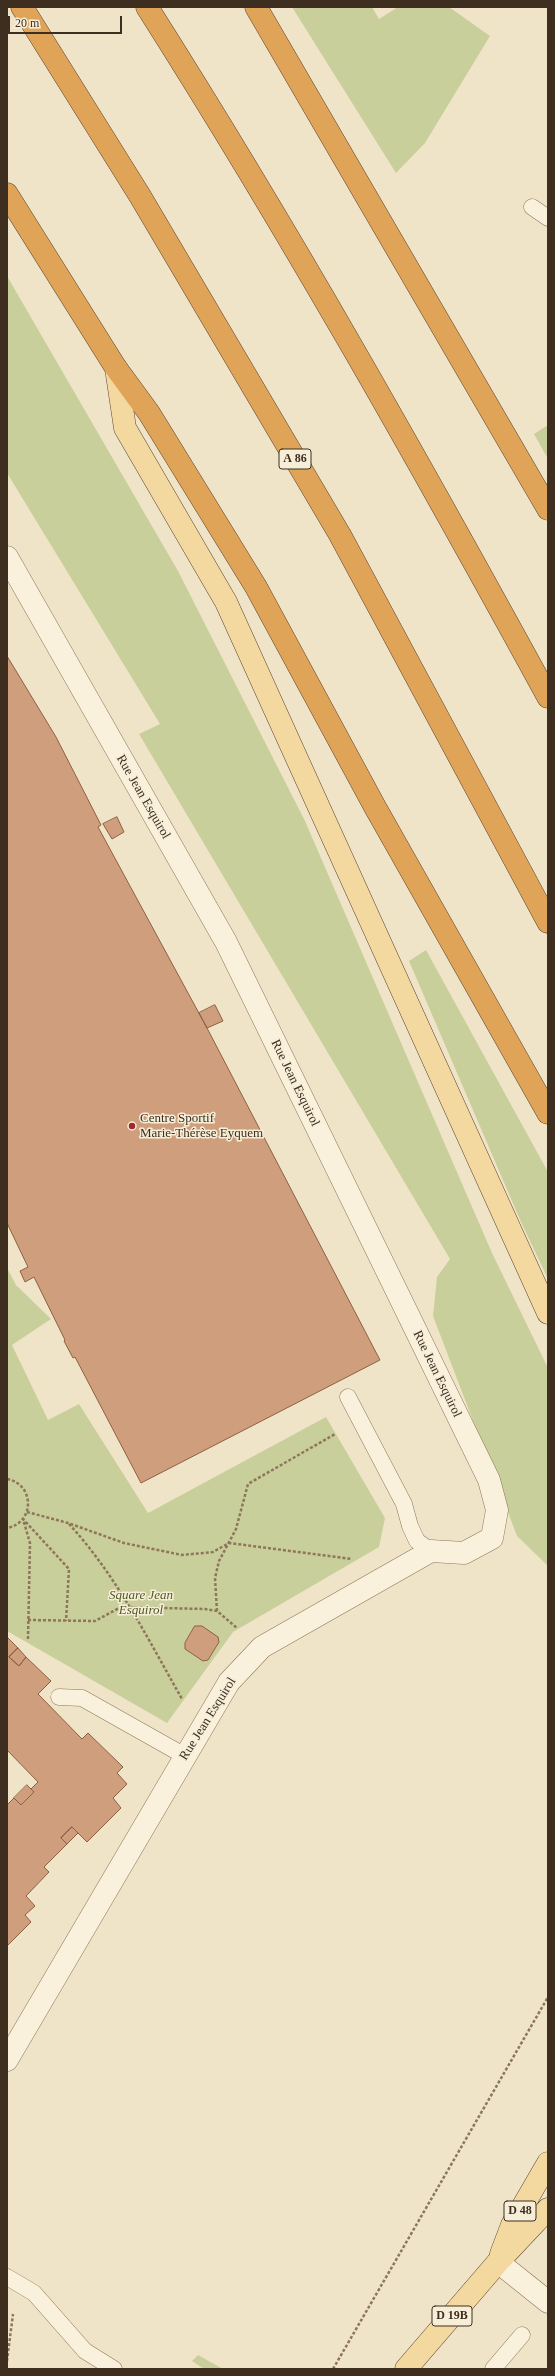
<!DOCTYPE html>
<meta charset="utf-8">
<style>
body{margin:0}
#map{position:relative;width:555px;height:2376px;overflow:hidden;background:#f0e4c8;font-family:Georgia,serif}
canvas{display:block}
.frame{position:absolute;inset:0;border:8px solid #3d2e20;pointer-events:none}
.scale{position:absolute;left:8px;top:16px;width:114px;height:18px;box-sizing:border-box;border:2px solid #3d2e20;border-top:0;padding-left:5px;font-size:12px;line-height:14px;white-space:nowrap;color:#3d2e20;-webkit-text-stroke:3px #f7eed8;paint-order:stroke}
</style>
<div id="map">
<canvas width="555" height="2376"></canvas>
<div class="frame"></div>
<div class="scale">20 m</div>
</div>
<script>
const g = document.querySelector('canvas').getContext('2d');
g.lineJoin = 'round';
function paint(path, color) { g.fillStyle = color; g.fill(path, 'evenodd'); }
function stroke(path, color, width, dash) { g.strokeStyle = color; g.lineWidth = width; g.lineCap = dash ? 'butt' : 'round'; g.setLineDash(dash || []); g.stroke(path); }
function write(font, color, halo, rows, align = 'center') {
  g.font = font + ' Georgia,serif'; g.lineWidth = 3; g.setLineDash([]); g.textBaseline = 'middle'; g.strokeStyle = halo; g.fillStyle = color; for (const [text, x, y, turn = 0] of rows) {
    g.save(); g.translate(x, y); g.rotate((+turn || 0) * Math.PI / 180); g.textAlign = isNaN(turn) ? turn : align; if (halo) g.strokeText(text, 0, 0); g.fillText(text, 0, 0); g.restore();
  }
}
paint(new Path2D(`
 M292,7H372L379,19L398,7H449L490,36L425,143L396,173Z
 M7,276L178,571L305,821L492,1253L548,1368V1566L517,1536L433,1316L437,1277L450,1259L139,734L160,724L7,473Z
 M548,425V459L534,434Z
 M426,950L548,1172V1279L521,1222L409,961Z
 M7,1268L16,1285L51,1319L12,1345L48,1420L79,1404L148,1513L326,1417L385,1518L379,1547L233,1632L167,1723L7,1631Z
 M198,2355L223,2369H204L192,2361Z`), '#c9cf9b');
const building = new Path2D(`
 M7,656L56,737L101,825L98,827L207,1028L380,1360L141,1483L75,1357L73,1358L64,1341L65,1340L34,1277L25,1282L20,1271L28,1267L7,1223Z
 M117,817L124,832L112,839L103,824Z
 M215,1005L223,1021L207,1028L199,1013Z
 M195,1626H202L218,1637L219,1642L208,1660L203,1661L185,1649V1643Z
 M7,1637L18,1648L9,1657L19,1666L26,1657L51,1681L38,1694L82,1739L88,1733L123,1767L117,1773L127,1784L113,1798L121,1808L87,1842L72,1827L61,1838L67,1844L44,1867L49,1872L26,1896L35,1906L25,1915L31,1922L7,1946V1805L14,1798L21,1805L34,1792L31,1789L38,1782L7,1750Z
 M18,1648L26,1657L19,1666L9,1657Z
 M27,1785L34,1792L21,1805L14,1798Z
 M72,1827L78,1833L67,1844L61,1838Z`);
paint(building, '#cf9f7d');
stroke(building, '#8d5f41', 1);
const lane = new Path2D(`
 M532,207L548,218
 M348,1397L404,1504L410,1526L417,1541L431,1551
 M59,1697L82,1698L185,1756
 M7,2277L34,2293L85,2351L114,2369
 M493,2369L522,2335`);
const street = new Path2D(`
 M7,557L226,942L489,1480L497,1510L492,1538L464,1553L431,1551L262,1647L229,1682L7,2060
 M498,2262L548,2302`);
const primary = new Path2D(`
 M116,368L125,428L226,602L548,1313
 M501,2254L512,2225L548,2163
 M406,2369L498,2262L548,2209`);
const highway = new Path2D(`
 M22,7L140,196L340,535L548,922
 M147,7C290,232 420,463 548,697
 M256,7L548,509
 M7,194L116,368L149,413L256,587L375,807L548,1113`);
stroke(lane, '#8d765c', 17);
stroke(street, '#8d765c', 23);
stroke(primary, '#5b4430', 23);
stroke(highway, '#5b4430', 23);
stroke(new Path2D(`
 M7,1479C35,1484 35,1523 7,1528
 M27,1512L68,1523L124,1543L182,1555L213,1552L229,1543L352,1559
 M69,1524C116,1575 148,1639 182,1699
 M217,1611L215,1578L219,1561L236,1529L248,1484L335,1434
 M28,1620L95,1621L121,1607L205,1609L217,1611L237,1628
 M28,1639L30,1543L23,1519L69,1569L66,1621
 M7,2361L13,2314
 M333,2369L548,1997`), '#8d765c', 2.5, [3, 2]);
stroke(lane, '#faf1dc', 16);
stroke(street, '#faf1dc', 22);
stroke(primary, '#f3d9a0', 22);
stroke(highway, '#e0a458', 22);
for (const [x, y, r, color] of [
 [132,1126,4,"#9e2a2b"]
]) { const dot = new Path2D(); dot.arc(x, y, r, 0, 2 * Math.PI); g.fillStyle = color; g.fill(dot); stroke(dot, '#f7eed8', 1.5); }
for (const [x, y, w] of [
 [295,459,32],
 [520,2211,32],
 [452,2316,40]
]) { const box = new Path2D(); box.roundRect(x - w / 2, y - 10, w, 20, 3); g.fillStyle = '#f7eed8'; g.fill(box); stroke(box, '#3d2e20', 1); }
write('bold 12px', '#3d2e20', null, [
 ["A 86",295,459],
 ["D 48",520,2211],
 ["D 19B",452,2316]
]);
write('13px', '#3d2e20', '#f7eed8', [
 ["Rue Jean Esquirol",143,797,60],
 ["Rue Jean Esquirol",295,1083,64],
 ["Rue Jean Esquirol",437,1374,64],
 ["Rue Jean Esquirol",208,1719,-58]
]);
write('13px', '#3d2e20', '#f7eed8', [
 ["Centre Sportif",140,1119],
 ["Marie-Thérèse Eyquem",140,1134]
], 'left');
write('italic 13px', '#4d5a26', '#f7eed8', [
 ["Square Jean",141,1596],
 ["Esquirol",141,1611]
]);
</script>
